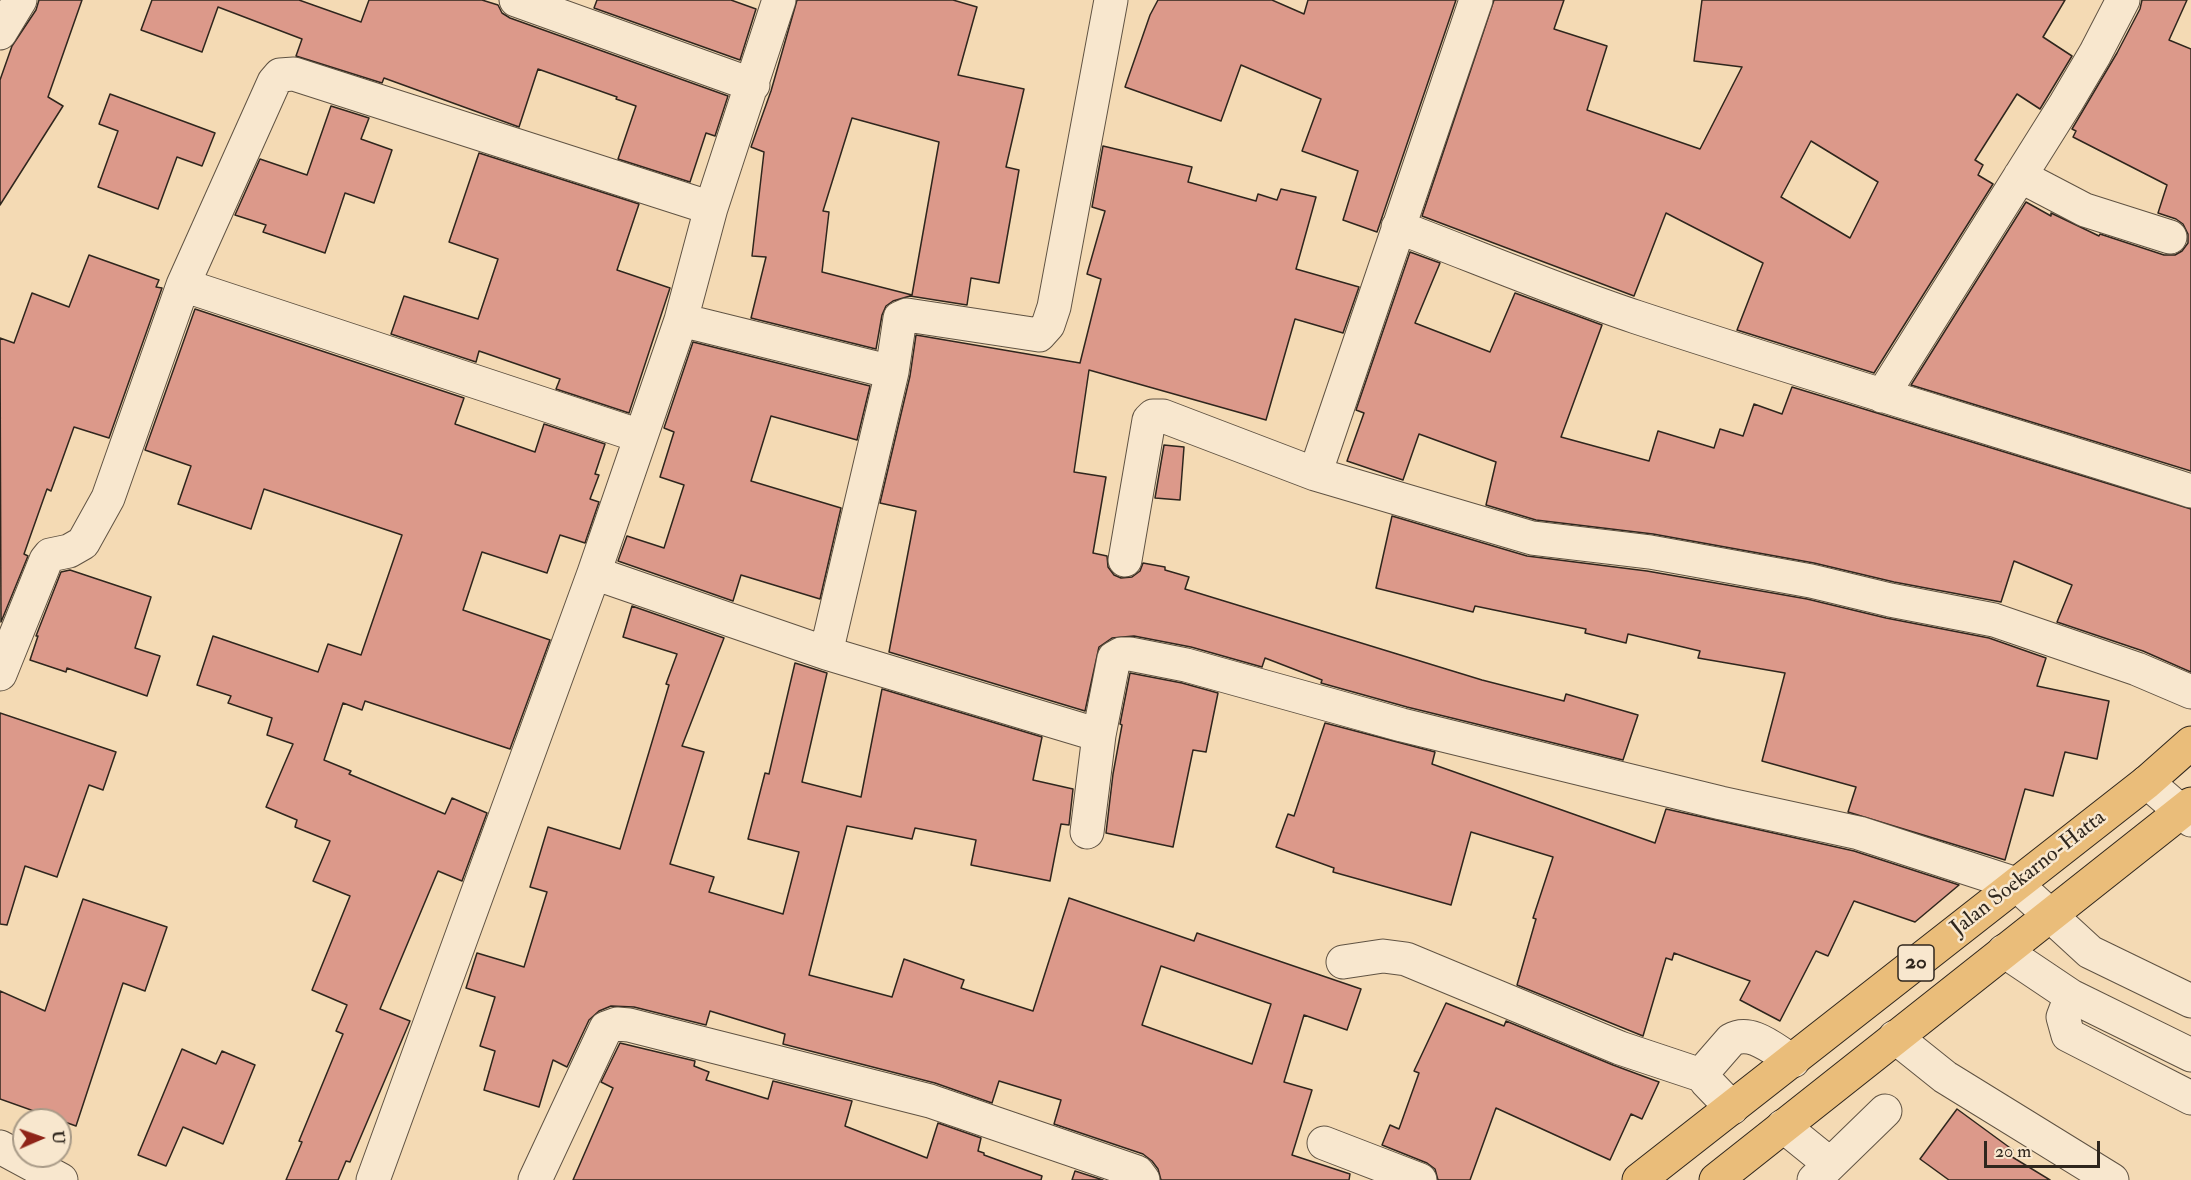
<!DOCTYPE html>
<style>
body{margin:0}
#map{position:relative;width:2191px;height:1180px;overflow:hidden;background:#f4dab4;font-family:"IM FELL Double Pica",serif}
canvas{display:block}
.north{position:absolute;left:12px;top:1108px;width:60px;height:60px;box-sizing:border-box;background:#f8e7ce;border:2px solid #a89a87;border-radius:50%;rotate:88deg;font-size:16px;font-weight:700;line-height:24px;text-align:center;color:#2f261d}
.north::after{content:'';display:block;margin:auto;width:21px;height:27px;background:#8f2418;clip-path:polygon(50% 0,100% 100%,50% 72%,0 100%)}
.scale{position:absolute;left:1984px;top:1141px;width:116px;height:27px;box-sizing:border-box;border:3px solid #2f261d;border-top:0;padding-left:8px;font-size:18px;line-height:21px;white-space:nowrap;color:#2f261d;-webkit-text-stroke:4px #f8e7ce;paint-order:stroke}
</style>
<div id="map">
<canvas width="2191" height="1180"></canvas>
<div class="north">U</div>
<div class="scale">20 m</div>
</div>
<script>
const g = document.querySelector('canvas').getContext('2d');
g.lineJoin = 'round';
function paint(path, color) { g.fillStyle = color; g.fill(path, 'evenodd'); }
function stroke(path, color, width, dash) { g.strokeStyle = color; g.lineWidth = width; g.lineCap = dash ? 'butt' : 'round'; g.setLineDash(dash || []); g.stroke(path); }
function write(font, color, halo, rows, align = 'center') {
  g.font = font + ' "IM FELL Double Pica",serif'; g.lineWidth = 5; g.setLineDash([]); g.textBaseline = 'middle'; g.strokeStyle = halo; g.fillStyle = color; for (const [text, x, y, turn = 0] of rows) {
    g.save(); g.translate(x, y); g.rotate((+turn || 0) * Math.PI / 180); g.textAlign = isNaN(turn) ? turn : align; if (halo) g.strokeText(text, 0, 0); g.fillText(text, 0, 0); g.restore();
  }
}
const building = new Path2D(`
 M39,0H82L48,97L63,106L0,205V80L12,46L36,10Z
 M152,0H299L361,22L369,0H482L498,5L502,13L510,18L728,96L715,136L706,133L690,182L618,159L636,106L616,99L617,97L538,69L519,127L384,78L382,83L296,56L302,39L218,7L202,52L141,30Z
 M597,0H731L756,9L740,60L594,8Z
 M797,0H953L977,7L958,75L1024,89L1006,167L1019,170L999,283L971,278L967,305L910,296L893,301L886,306L882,315L876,349L751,318L766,257L752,256L764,152L751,147L771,91ZM852,118L939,142L912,295L822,272L829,212L823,211Z
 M1158,0H1272L1304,14L1308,0H1456L1377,232L1343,220L1358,171L1302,151L1321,99L1241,65L1221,121L1125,87L1150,15Z
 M1494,0H1564L1554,29L1607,46L1587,110L1700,149L1742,67L1694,61L1702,0H2065L2043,37L2072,56L2040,109L2017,94L1975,160L1983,165L1978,175L1993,184L1874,373L1737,330L1763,263L1666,213L1634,296L1422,216ZM1811,141L1878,182L1850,238L1781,197Z
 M2142,0H2187L2169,40L2191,49V471L1911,385L2026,202L2051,216V213L2099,236L2100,234L2164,255H2175L2182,251L2188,243V234L2183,224L2176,219L2158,213L2167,185L2073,137L2076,131L2072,129L2117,53L2140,9Z
 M110,94L215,133L202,166L177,157L158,209L98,187L118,131L99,124Z
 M331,106L369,118L361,139L392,150L374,203L345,193L325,253L263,232L266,225L235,215L260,159L307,175Z
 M1103,146L1192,167L1188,182L1256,201L1258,194L1277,200L1281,189L1316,197L1296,269L1359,287L1343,333L1295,319L1266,420L1089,370L1074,472L1106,477L1093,553L1107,556L1108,567L1114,575L1121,578L1132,577L1140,571L1143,563L1165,567V570L1189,577L1185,589L1482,680L1564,701L1566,694L1638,715L1623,760L1407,707L1321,683L1322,680L1265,658L1262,667L1191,647L1134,636L1112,638L1099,647L1085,711L889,652L916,511L880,503L910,376L916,335L1080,363L1101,279L1087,274L1105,211L1092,207Z
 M479,153L639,204L617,270L670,288L629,413L556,389L560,379L479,351L476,362L391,334L404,296L478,319L498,259L449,242Z
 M1410,252L1440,263L1415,323L1490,352L1515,293L1602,325L1561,437L1649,461L1658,431L1714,448L1720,429L1743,436L1754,404L1782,414L1792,387L2191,509V672L2143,651L2057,622L2072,585L2014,561L2001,602L1894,582L1814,563L1653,534L1536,520L1486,505L1496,462L1419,434L1403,480L1347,461L1364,413L1356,410Z
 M89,255L159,280L156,287L162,288L109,438L74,427L51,491L47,489L24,554L28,556L1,622L0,338L14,343L32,293L69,307Z
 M195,309L464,398L455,424L535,452L544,424L605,444L595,474L599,475L590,499L599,502L585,543L560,535L547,573L482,552L463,610L550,640L510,749L365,701L362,710L343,703L324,760L351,771L349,774L445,814L452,798L487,813L462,881L438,871L380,1009L410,1021L350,1162L346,1161L338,1180H286L302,1142L299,1141L343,1034L336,1031L347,1005L312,990L350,896L313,881L330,841L295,827L297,820L266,807L293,744L267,735L272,718L228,703L231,696L197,685L213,636L318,672L328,644L361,655L402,535L264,489L251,529L178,504L191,466L145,450Z
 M693,342L870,386L857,440L771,416L751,481L841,508L820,599L741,575L733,601L618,561L627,536L664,548L684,485L660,477L674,432L664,428Z
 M1164,445L1184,447L1180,500L1155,498Z
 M1392,516L1527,556L1647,571L1807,599L1886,618L1989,638L2046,658L2037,686L2109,701L2097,759L2065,752L2053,796L2025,789L2005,860L1848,812L1856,787L1762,761L1785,673L1698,658L1700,651L1628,634L1626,643L1585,633L1586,629L1475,606L1473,612L1376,588Z
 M70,570L151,597L135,648L160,656L147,696L67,668L66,672L30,660L38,636H36L61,572Z
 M632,606L724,638L682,746L704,752L670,864L714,877L709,892L783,914L799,852L748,839L765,773L769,774L795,663L827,673L802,782L861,797L882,689L1042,737L1033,780L1073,789L1069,825L1061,824L1050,881L971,865L976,840L915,828L912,839L847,826L809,975L892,997L904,959L964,980L961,988L1033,1011L1069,898L1194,941L1197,933L1361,989L1347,1030L1304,1015L1284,1082L1312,1090L1292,1155L1350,1174L1349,1180H1161L1158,1169L1152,1161L1143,1154L1054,1124L1061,1100L999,1081L992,1103L935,1083L783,1044L785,1034L710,1011L706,1025L634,1007L611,1006L599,1011L589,1020L567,1067L553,1060L539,1107L484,1090L495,1051L480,1046L495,997L466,988L477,953L524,967L547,892L530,887L548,827L620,849L669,685L666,684L677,654L623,637ZM1161,966L1271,1004L1252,1064L1142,1025Z
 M1130,673L1182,683L1218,693L1206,752L1193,750L1173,847L1106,833L1113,774L1122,725L1120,724Z
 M0,713L116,752L103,790L89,785L57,877L25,866L7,925L0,924Z
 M1325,723L1435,752L1432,764L1655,843L1666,809L1854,851L1959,885L1915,922L1854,901L1828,956L1816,951L1780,1021L1740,1000L1750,981L1674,953L1672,960L1666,958L1643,1036L1517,985L1536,919L1533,918L1553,857L1471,832L1451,905L1333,872L1334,868L1276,847L1288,814L1294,816Z
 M83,899L167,927L145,991L123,983L76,1126L0,1099V991L45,1011Z
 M1446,1003L1504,1026L1506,1021L1613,1065L1659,1082L1642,1119L1631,1114L1610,1160L1496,1108L1470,1180H1438L1435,1169L1427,1163L1382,1145L1390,1125L1399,1129L1419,1073L1414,1071Z
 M620,1043L695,1061L694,1066L709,1072L706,1080L768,1099L773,1081L852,1101L845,1126L927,1158L938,1123L981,1138L978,1151L984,1153V1155L1042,1176L1041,1180H573L613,1088L601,1082Z
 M182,1049L216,1064L222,1051L255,1065L223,1144L183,1127L166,1166L138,1155Z
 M1957,1109L2013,1150L2009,1155L2050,1180H1949L1920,1159Z
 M1075,1171L1103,1180H1072Z`);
paint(building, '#dc998a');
stroke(building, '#2f261d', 1.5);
const minor = new Path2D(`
 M516,0L753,85
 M0,33L20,0
 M2020,176L2085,210L2170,237
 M1398,227C1477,257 1555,290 1636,317C1820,378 2006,432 2191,491
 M183,285L640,436
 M681,320L892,372
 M1882,396L2066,103L2095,54L2123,0
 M1315,474L1476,0
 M1125,560L1149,420L1153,416H1163L1315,474L1532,538L1650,552L1811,581L1890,600L1994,620L2137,669L2191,692
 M594,573L826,653L1099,735
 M826,653L892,372L900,318L907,315L1039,335L1048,325L1054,307L1111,0
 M0,674L46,560L50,555L69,551L83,543L108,498L183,285L274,82L280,75L294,74L711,208
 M2147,782L2191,820
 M1087,832L1099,735L1114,658L1121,654H1130L1186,665L1402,725L1721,803L1859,833L2016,884L2090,952L2191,1001
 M2004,951L2071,996L2191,1055
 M1343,962L1383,956L1406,959L1620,1048L1704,1076
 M2071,996L2063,1017L2068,1035L2191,1098
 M1895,1037L1945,1077L2112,1180
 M1732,1108L1706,1081L1704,1071L1731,1040C1752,1028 1775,1051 1793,1061
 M1783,1126L1830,1164
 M1324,1143L1420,1180
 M0,1147L61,1180
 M373,1180L594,573L681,320L711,208L779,0
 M535,1180L606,1028L617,1024L629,1025L930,1101L1137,1172L1143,1180
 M1814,1180L1885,1111`);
const highway = new Path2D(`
 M1639,1180L2147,782L2191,743
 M1716,1180L2191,804`);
stroke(minor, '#605343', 35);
stroke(highway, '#2f261d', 35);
stroke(minor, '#f8e7ce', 33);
stroke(highway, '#eabd7a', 33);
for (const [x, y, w] of [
 [1916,963,36]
]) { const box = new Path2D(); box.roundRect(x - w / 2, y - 18, w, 36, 4.5); g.fillStyle = '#f8e7ce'; g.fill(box); stroke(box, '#2f261d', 1.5); }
write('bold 21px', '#2f261d', null, [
 ["20",1916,963]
]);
write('22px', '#2f261d', '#f8e7ce', [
 ["Jalan Soekarno-Hatta",2029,874,-38]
]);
</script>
